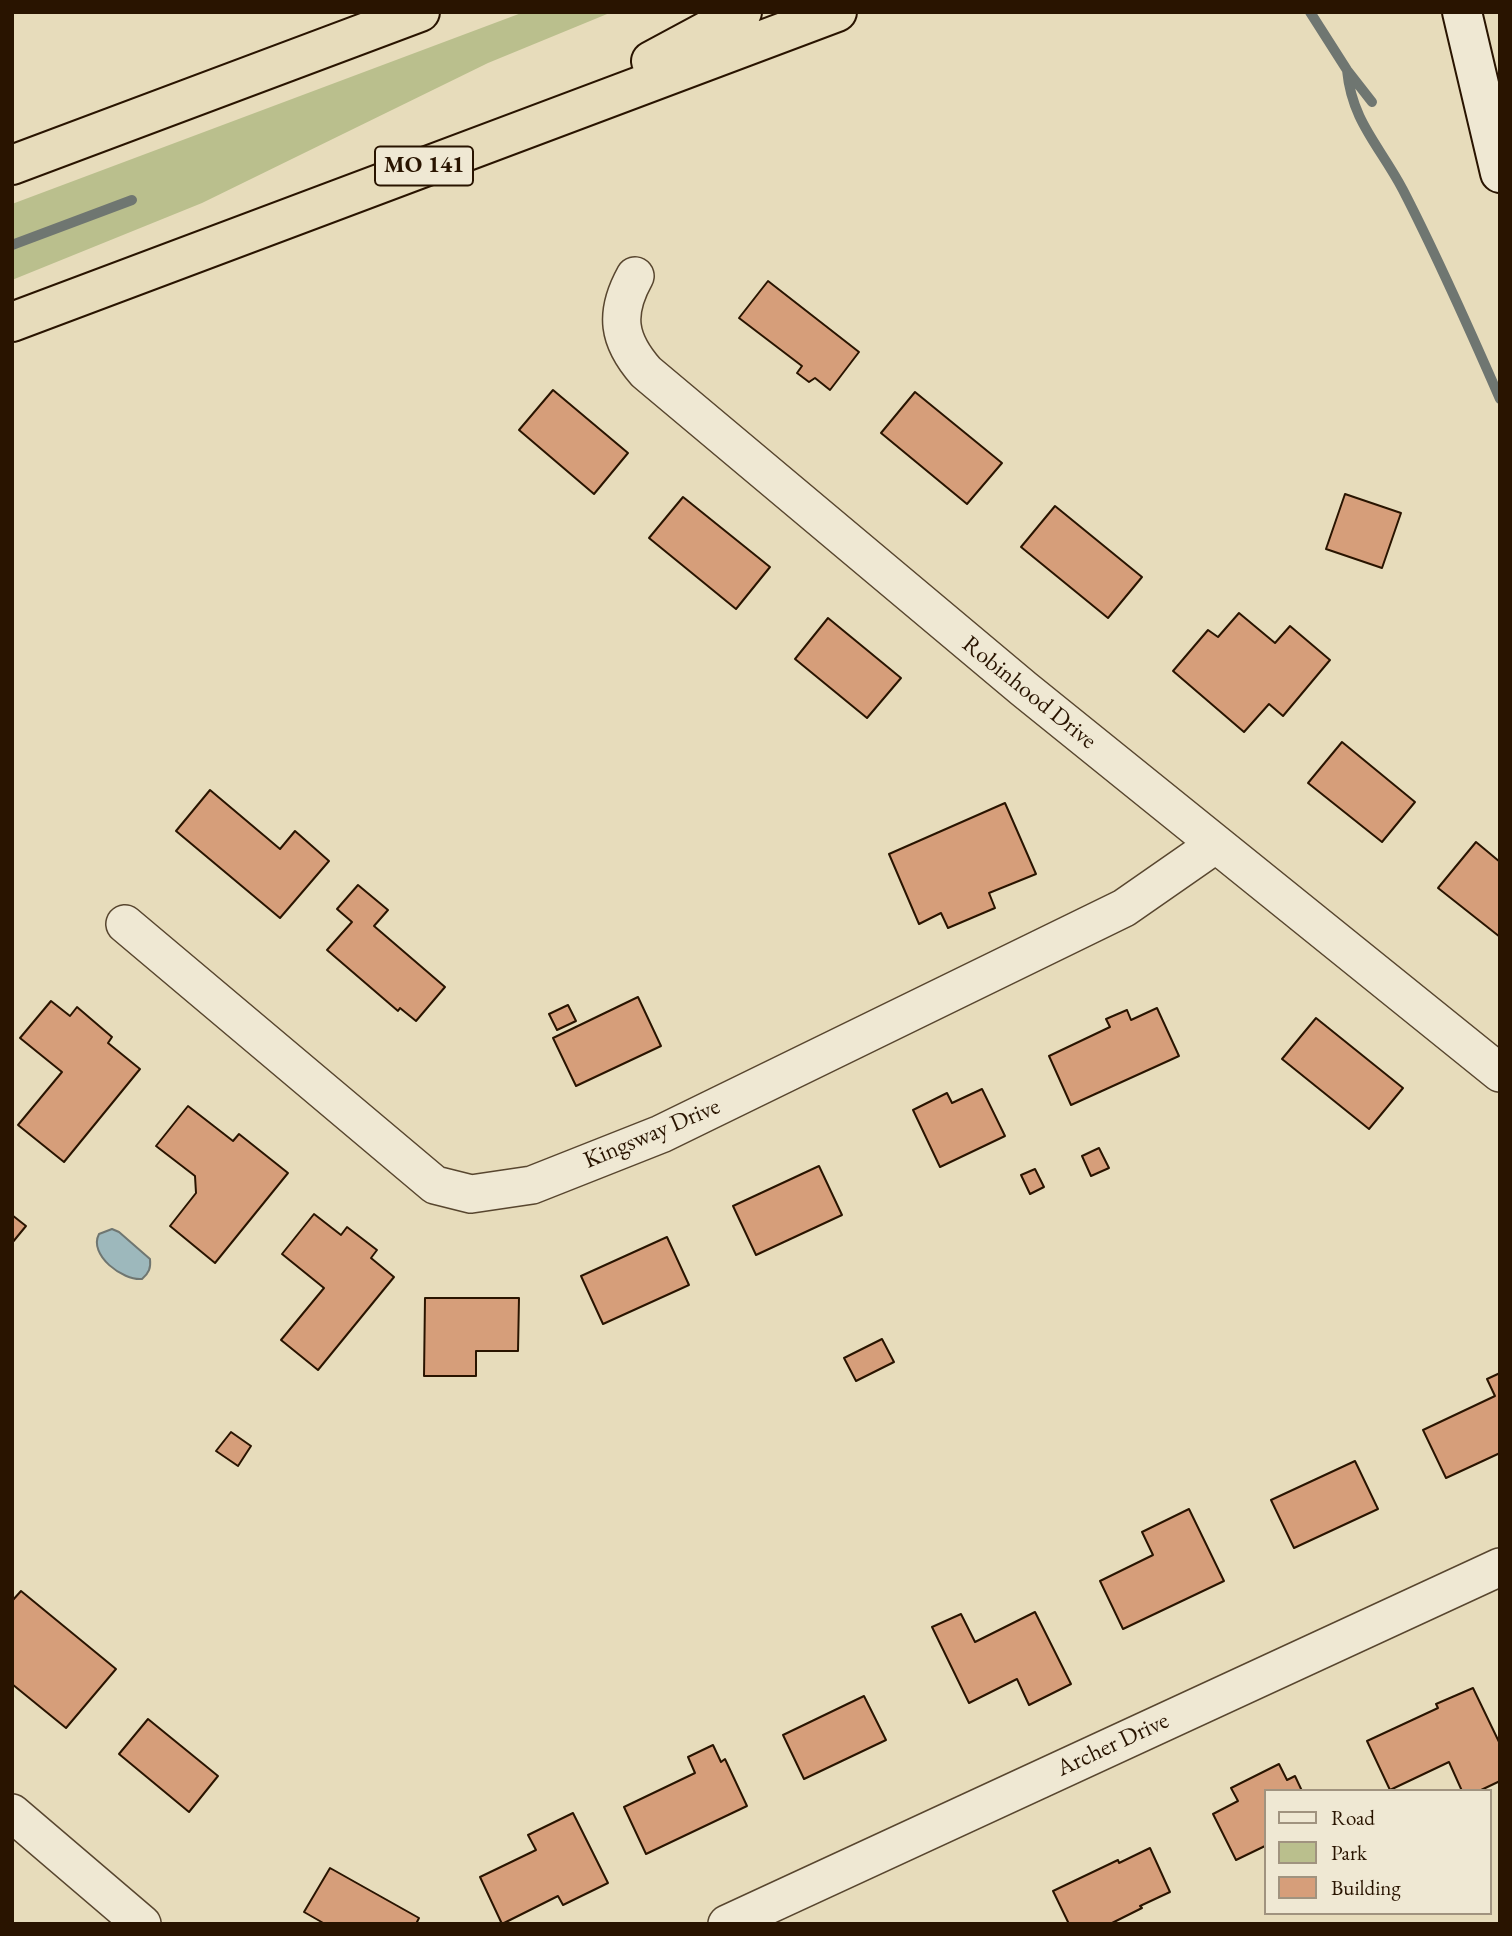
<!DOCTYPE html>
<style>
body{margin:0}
#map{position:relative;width:1512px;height:1936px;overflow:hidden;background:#e7dcbb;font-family:"EB Garamond",serif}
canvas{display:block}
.frame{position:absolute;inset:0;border:14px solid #291400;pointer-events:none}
.legend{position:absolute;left:1264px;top:1789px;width:228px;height:126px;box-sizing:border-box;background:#efe8d3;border:2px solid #a0937f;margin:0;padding:9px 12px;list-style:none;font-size:21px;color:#291400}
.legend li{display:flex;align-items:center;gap:14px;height:35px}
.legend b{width:35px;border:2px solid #a0937f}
</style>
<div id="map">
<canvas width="1512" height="1936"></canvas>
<div class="frame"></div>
<ul class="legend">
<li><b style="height:9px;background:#efe8d3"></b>Road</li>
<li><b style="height:19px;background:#babf8d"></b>Park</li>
<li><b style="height:19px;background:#d69e7a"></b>Building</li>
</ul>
</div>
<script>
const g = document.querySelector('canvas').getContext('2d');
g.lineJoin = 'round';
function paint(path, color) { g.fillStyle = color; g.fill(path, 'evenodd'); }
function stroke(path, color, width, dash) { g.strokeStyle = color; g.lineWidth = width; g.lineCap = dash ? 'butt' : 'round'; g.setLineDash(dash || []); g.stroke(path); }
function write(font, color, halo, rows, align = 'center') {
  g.font = font + ' "EB Garamond",serif'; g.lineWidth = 7; g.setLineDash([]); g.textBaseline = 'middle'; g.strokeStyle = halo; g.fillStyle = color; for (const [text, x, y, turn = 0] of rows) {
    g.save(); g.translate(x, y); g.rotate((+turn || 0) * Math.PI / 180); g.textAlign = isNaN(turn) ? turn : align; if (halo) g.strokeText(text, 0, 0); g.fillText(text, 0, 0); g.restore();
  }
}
paint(new Path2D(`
 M524,12H612L488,63L202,203L12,280V204Z`), '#babf8d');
const water = new Path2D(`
 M112,1229L119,1232L150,1259C151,1268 149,1273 142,1279C123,1281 88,1255 99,1234Z`);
paint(water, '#9db8bc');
stroke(water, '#6f7671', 2);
stroke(new Path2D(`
 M1310,12L1347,70L1372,102
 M1347,70C1352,122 1380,146 1403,190C1438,258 1469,328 1500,399
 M12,245L132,200`), '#6f7671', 10);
const building = new Path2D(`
 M768,281L859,352L830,390L815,378L809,382L797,373L802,366L739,318Z
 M553,390L628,453L594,494L519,430Z
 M915,392L1002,463L967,504L881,433Z
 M1345,494L1401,513L1382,568L1326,549Z
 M683,497L770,567L736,609L649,538Z
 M1055,506L1142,577L1108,618L1021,547Z
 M1239,613L1275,643L1290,626L1330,660L1283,716L1269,704L1244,732L1173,671L1208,630L1218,637Z
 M828,618L901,678L867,718L795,659Z
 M1342,742L1415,802L1382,842L1308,783Z
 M210,790L280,849L295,831L329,861L280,918L176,831Z
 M1005,803L1036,874L989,893L995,908L948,928L941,913L919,924L889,854Z
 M1476,842L1500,862V937L1438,888Z
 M358,885L388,910L374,926L445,987L416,1021L400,1008L398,1011L327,950L352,922L337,909Z
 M638,997L661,1046L576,1086L553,1038Z
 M51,1001L70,1016L77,1007L112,1037L108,1043L140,1069L64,1162L18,1125L62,1072L20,1038Z
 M568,1005L576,1021L557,1030L549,1014Z
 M1157,1008L1179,1056L1071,1105L1049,1056L1110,1027L1106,1019L1127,1010L1131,1020Z
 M1316,1018L1403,1088L1369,1129L1282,1059Z
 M982,1089L1005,1136L940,1167L913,1110L947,1093L952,1103Z
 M188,1106L233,1141L239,1134L288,1173L215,1263L170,1226L196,1193L195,1176L156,1146Z
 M1099,1148L1109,1168L1091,1176L1082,1156Z
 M819,1166L842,1215L756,1255L733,1206Z
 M1035,1169L1044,1187L1030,1194L1021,1175Z
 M314,1214L341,1235L347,1227L377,1250L371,1258L394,1277L318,1370L281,1340L324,1288L282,1254Z
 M12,1215L26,1226L12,1243Z
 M667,1237L689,1285L603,1324L581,1276Z
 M425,1298H519L518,1351H476V1376H424Z
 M882,1339L894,1362L856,1381L844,1358Z
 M1500,1373V1453L1446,1478L1423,1430L1495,1396L1487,1379Z
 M231,1432L251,1446L238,1466L216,1451Z
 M1355,1461L1378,1509L1294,1548L1271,1500Z
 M1189,1509L1224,1581L1123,1629L1100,1581L1153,1555L1142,1532Z
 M21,1591L116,1669L66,1728L12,1684V1601Z
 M1035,1612L1071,1684L1029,1705L1017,1679L969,1703L932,1627L961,1614L975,1642Z
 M1473,1688L1500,1744V1781L1479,1791H1462L1449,1762L1390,1790L1367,1741L1438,1708L1436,1704Z
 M864,1696L886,1740L804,1779L783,1735Z
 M148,1719L218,1776L189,1812L119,1754Z
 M713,1745L721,1762L725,1759L747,1806L646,1854L624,1807L695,1773L688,1757Z
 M1279,1764L1287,1780L1295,1776L1302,1791H1265V1846L1236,1860L1213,1814L1238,1801L1231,1788Z
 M573,1813L608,1883L563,1905L558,1896L502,1924L480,1877L536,1850L528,1835Z
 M1150,1848L1170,1892L1140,1906L1142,1908L1110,1924H1069L1053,1891L1118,1860L1119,1863Z
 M330,1868L419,1918L416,1924H325L304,1912Z`);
paint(building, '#d69e7a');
stroke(building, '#291400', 2);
const street = new Path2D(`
 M635,276C614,314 618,340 646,372L1024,689L1500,1073
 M125,924L435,1185L471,1194L532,1185L661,1134L1124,908L1216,844
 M12,1813L142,1924
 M727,1924L1500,1567`);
const secondary = new Path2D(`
 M1462,12L1500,173`);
const highway = new Path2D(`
 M651,61L742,12
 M12,165L420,12
 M12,322L837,12`);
stroke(street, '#58462f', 40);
stroke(secondary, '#291400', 42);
stroke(highway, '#291400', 42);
stroke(street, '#efe8d3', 37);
stroke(secondary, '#efe8d3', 38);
stroke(highway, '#e7dcbb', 38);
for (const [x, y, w] of [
 [424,166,98]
]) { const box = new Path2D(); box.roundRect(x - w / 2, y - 19.5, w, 39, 5); g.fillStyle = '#efe8d3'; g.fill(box); stroke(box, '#291400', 2); }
write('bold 23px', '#291400', null, [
 ["MO 141",424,166]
]);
write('24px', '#291400', '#efe8d3', [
 ["Robinhood Drive",1029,693,39],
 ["Kingsway Drive",652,1134,-23],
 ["Archer Drive",1113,1745,-25]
]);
</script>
